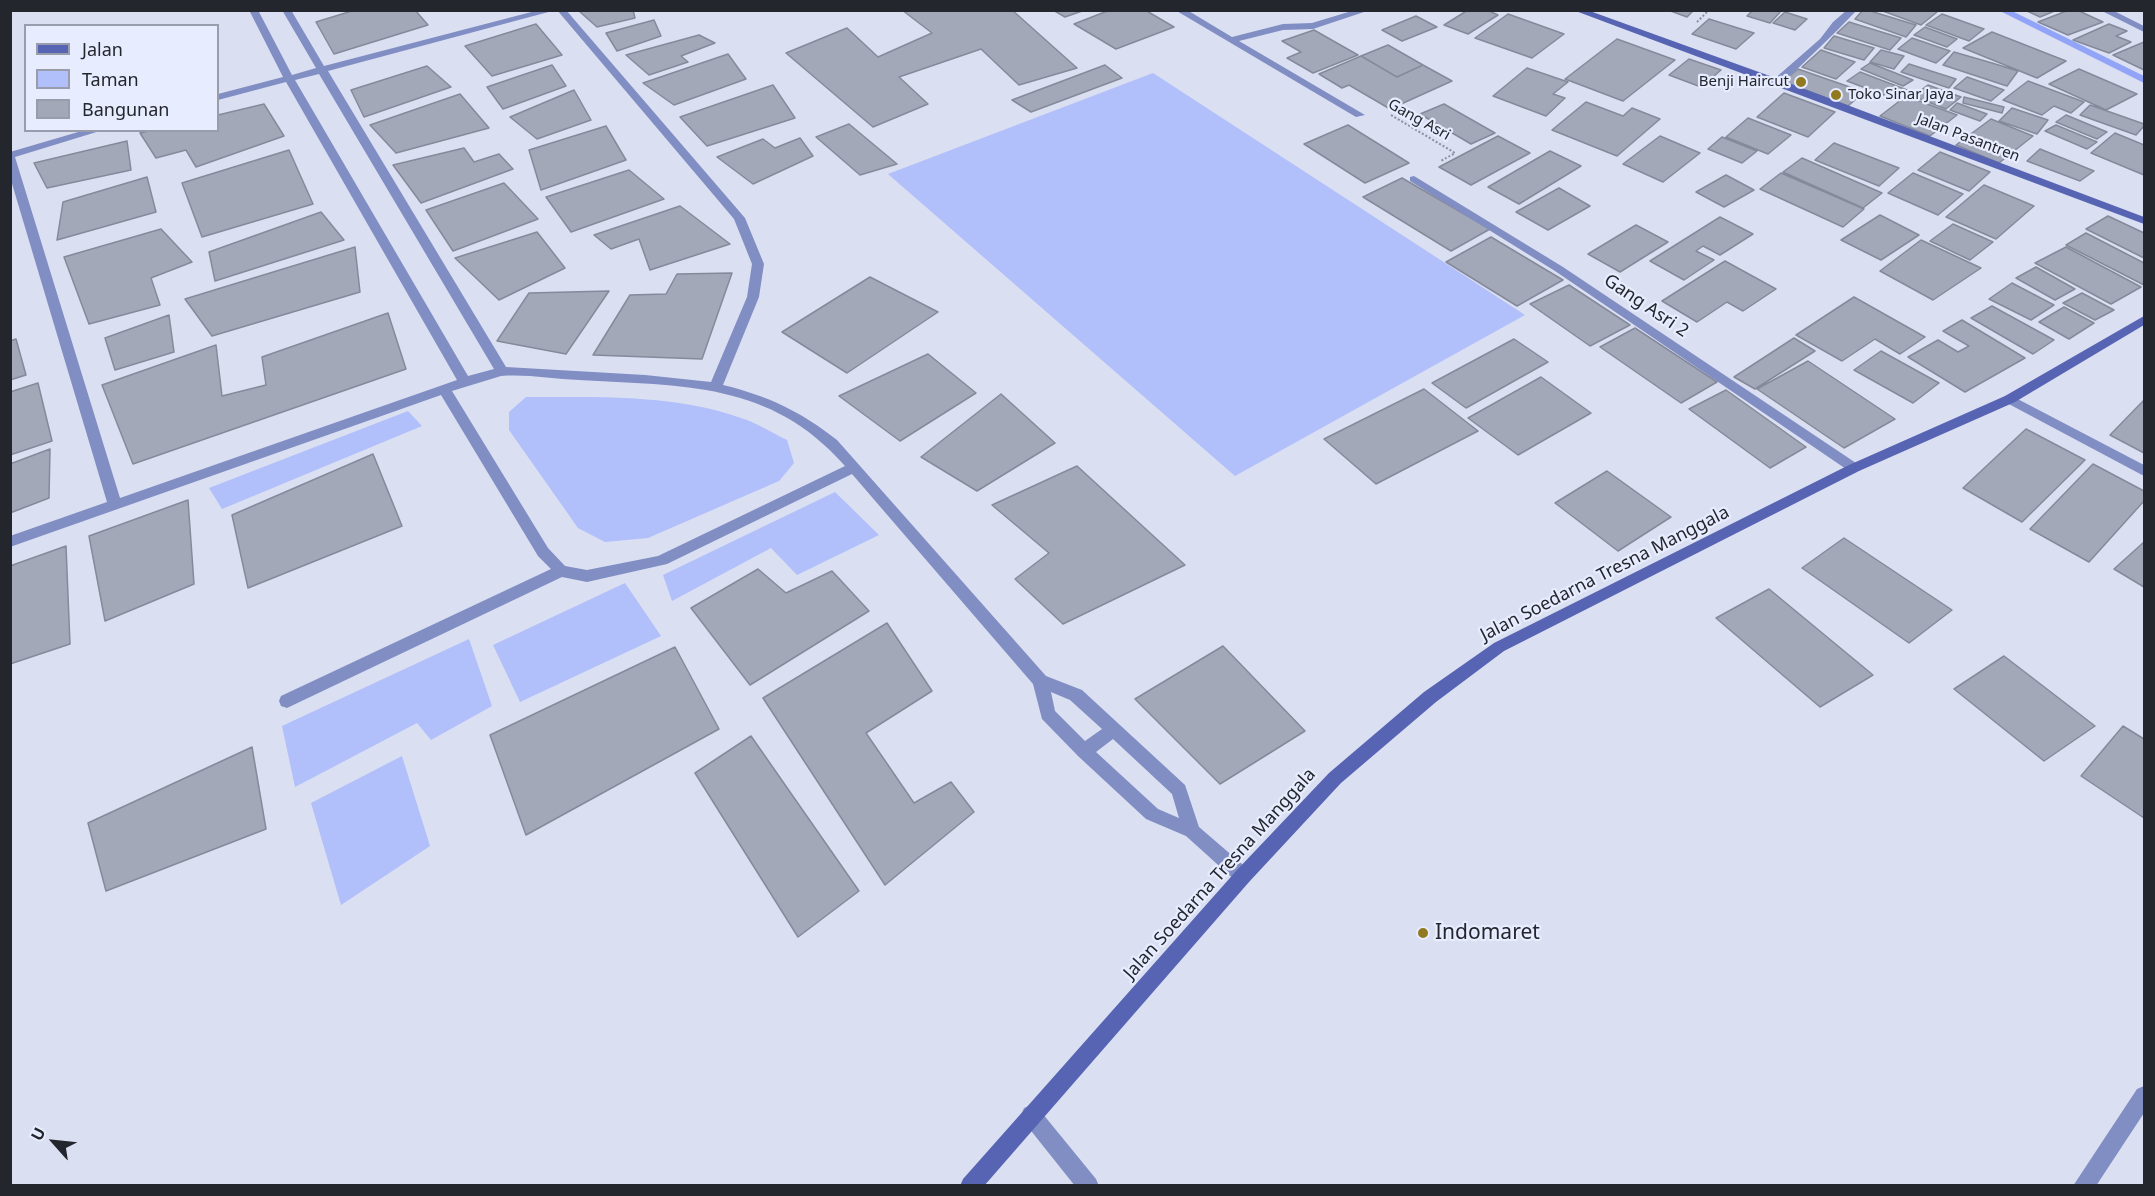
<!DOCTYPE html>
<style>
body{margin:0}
#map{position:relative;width:2155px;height:1196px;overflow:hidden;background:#dadff1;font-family:"Noto Sans",sans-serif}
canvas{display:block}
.frame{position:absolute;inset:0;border:12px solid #24262d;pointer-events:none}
.legend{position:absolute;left:24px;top:24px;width:195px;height:108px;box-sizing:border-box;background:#e7ecff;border:2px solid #999dab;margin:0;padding:8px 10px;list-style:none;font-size:18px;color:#24262d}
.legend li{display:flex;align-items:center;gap:12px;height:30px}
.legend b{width:30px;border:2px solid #999dab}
.north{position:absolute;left:24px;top:1112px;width:60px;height:60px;-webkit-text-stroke:4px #e7ecff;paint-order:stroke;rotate:297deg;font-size:16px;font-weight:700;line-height:24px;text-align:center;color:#24262d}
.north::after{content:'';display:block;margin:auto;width:21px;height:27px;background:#24262d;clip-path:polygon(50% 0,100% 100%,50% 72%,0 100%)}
</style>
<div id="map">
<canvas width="2155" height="1196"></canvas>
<div class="frame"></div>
<ul class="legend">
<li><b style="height:8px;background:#5664b3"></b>Jalan</li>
<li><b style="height:16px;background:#b1bffb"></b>Taman</li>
<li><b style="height:16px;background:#a3a8b9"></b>Bangunan</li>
</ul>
<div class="north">U</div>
</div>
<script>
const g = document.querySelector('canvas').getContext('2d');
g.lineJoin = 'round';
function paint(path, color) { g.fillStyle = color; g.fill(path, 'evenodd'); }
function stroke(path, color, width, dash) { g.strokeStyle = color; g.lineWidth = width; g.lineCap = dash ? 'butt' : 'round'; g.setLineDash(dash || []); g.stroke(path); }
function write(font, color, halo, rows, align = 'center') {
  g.font = font + ' "Noto Sans",sans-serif'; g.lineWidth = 4.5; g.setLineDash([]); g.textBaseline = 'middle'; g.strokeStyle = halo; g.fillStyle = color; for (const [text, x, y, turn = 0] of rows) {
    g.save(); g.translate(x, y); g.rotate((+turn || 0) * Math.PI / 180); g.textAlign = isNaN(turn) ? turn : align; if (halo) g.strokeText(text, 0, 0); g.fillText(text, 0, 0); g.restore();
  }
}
paint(new Path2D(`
 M1153,73L1525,315L1235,476L888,174Z
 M526,397C595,397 676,394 741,418C757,423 772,433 787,440L794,463L779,481L648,538L605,542L578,528L509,430V412Z
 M408,411L422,426L222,509L209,488Z
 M835,492L879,535L797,575L771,548L672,601L663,575Z
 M625,583L661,636L520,702L493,645Z
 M469,639L492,706L431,740L417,723L295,787L282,726Z
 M402,756L430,846L341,905L311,803Z`), '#b1bffb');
paint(new Path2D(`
 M1998,10H2010L2144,76V83Z`), '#92a4f8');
const building = new Path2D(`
 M355,10H415L428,25L334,54L316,22Z
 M633,10L635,18L597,27L579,11Z
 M902,10H1012L1077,68L1019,85L981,49L899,77L928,104L873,127L786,53L847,28L878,57L932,33Z
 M1053,10H1085L1065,17Z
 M1110,10H1145L1174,27L1116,49L1074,24Z
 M1468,10H1487L1498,15L1468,34L1444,25Z
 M1668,10H1694L1687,17Z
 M1753,10H1782L1770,23L1747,16Z
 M1863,10H1867L1916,25L1906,37L1855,19Z
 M1880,10H1931L1937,12L1921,25Z
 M2025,10H2057L2040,17Z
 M2069,10H2077L2103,22L2068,35L2038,22Z
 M1785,12L1807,19L1795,30L1773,23Z
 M1508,14L1564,34L1532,58L1475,38Z
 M1942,14L1984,29L1969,41L1926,25Z
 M1416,16L1437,27L1402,41L1382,30Z
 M1709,19L1754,33L1736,49L1692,34Z
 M654,20L661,36L617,51L606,33Z
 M1849,22L1901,38L1890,50L1837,33Z
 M536,24L562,55L492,76L465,46Z
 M2109,24L2127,31L2116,36L2131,42L2109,53L2073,40Z
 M1925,27L1957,39L1947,47L1914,35Z
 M1314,30L1358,55L1313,73L1287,58L1301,52L1282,41Z
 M1992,32L2066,61L2037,78L1963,48Z
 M699,35L715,43L681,56L688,62L649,75L626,55Z
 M1834,36L1874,48L1864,60L1824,48Z
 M1912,38L1950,51L1936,63L1898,49Z
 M1617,39L1675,60L1623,101L1565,79Z
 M2144,42V70L2113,55Z
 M1388,45L1423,65L1397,77L1361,56Z
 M1821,50L1855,62L1836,79L1802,67Z
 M1881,50L1904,56L1894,69L1870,62Z
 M1954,52L1992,63L2018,71L2007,86L1943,65Z
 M728,54L746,79L674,105L643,83Z
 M1361,56L1397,77L1423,65L1452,81L1390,109L1349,85L1342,88L1319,74Z
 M1689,59L1721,70L1701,87L1669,75Z
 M1870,63L1913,80L1903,86L1861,69Z
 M1909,64L1956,79L1949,88L1901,72Z
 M552,65L566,86L503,109L487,87Z
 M1105,65L1122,78L1031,112L1012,100Z
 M427,66L451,87L364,117L351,90Z
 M1527,68L1568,82L1553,94L1565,98L1546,116L1493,96Z
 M1798,69L1864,92L1848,106L1782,82Z
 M2079,69L2137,94L2106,110L2049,84Z
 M1860,72L1907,90L1895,99L1847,81Z
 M1967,77L2004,90L1991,101L1954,88Z
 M2028,81L2084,102L2071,113L2054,106L2042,115L2003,100Z
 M773,85L795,118L707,146L680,117Z
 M1928,85L1961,97L1946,109L1913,96Z
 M574,90L591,120L537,139L510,117Z
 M1784,93L1835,112L1808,137L1757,117Z
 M460,94L489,128L396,153L370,125Z
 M1906,96L1957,115L1930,136L1880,116Z
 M1964,97L2004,107L2002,113L1963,103Z
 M1586,102L1623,116L1632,108L1660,119L1617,156L1552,130Z
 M1957,103L1987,114L1980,121L1950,110Z
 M264,104L284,136L196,167L186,150L156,158L140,133L152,130H218V115Z
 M1444,104L1495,133L1471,144L1420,114Z
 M2090,105L2144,124V126L2136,135L2080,115Z
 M2012,108L2048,120L2037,134L1999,121Z
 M2066,115L2107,132L2097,139L2056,122Z
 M1748,118L1791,135L1768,154L1726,137Z
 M1991,119L2033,136L1999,163L1956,145Z
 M849,124L897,164L860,175L816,137Z
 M1348,125L1409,163L1365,183L1304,144Z
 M2056,125L2097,142L2087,149L2045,131Z
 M606,126L626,160L541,190L529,150Z
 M2115,133L2144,145V175L2091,153Z
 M1498,136L1530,153L1471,185L1439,167Z
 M1660,136L1700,153L1663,182L1623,164Z
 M1722,137L1757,151L1742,163L1708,149Z
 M800,138L813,156L753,184L717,157L763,139L775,148Z
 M127,141L131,170L47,188L34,163Z
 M1834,143L1899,168L1879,186L1815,160Z
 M464,148L474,162L499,154L513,169L421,203L393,165Z
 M2040,149L2094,171L2080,181L2027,161Z
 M289,150L313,204L202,237L182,183Z
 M1550,151L1581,166L1519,204L1488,187Z
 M1940,152L1990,172L1969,191L1918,170Z
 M1802,158L1882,193L1863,208L1783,172Z
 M629,170L664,199L571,232L546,197Z
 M1781,173L1864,209L1843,227L1760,189Z
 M1913,173L1963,194L1938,215L1888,193Z
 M1726,175L1754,190L1724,207L1696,192Z
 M147,177L156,212L57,240L63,202Z
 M1402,178L1490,229L1451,251L1363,197Z
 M504,183L538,219L453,251L426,210Z
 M1984,185L2034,206L1996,239L1946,217Z
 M1559,188L1590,206L1548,230L1516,212Z
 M680,206L730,244L650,270L639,239L611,249L594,235Z
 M321,212L344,240L215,281L209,252Z
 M1880,215L1919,235L1881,260L1841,240Z
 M2108,216L2144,233V258L2086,229Z
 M1720,217L1753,234L1720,255L1703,246L1696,251L1714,260L1684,280L1650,261Z
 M1953,224L1993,242L1970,260L1930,241Z
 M1636,225L1668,242L1620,272L1588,254Z
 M161,229L192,262L151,278L160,305L89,324L64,257Z
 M537,232L565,268L499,300L455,258Z
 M2086,233L2144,263V285L2066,245Z
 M1491,237L1563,280L1517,306L1446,262Z
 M1921,240L1981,268L1933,300L1880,271Z
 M355,247L360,292L212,336L185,299Z
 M2066,247L2141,287L2111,304L2035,263Z
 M1725,261L1776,289L1743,311L1727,302L1697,322L1662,301Z
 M2036,267L2075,289L2055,300L2016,278Z
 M732,273L702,359L593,355L630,295L666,294L677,274Z
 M870,277L938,312L847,373L782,332Z
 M2012,283L2054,305L2031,320L1989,299Z
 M1569,285L1630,325L1590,346L1530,304Z
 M609,291L566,354L497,341L529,293Z
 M2082,293L2114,310L2095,320L2063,303Z
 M1854,297L1925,337L1900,354L1875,339L1842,361L1796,335Z
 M1992,306L2054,340L2033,354L1971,318Z
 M2064,307L2094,323L2069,339L2039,322Z
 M388,313L406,369L133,464L102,385L216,345L222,396L266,385L262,357Z
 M169,315L174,352L115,370L105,338Z
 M1962,320L2025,358L1965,392L1908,357L1938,340L1958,352L1969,346L1943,331Z
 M1635,328L1717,382L1681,403L1600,347Z
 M1794,338L1815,351L1755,389L1734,377Z
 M16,339L26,375L10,380V341Z
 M1514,339L1548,362L1466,408L1432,383Z
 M1881,351L1939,383L1913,403L1854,370Z
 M928,354L976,393L900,441L839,396Z
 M1808,361L1895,419L1844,448L1757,389Z
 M1541,377L1591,413L1518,455L1468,418Z
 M38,383L52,441L10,455V392Z
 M1424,389L1478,431L1376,484L1324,439Z
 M1726,390L1806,447L1770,468L1689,409Z
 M1001,394L1055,443L977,491L921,457Z
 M2144,400V453L2110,435Z
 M2026,429L2085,460L2022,522L1963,488Z
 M50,449L49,498L10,513V464Z
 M373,454L402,526L248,588L232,515Z
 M2093,464L2144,491V501L2089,562L2030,529Z
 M1077,466L1185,565L1063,624L1015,579L1049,553L992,505Z
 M1607,471L1671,517L1618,551L1555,503Z
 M188,500L194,584L105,621L89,536Z
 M1844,538L1952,610L1909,643L1802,568Z
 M2144,542V587L2114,569Z
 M66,546L70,644L10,664V566Z
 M758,569L786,593L832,571L869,611L750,685L691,608Z
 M1769,589L1873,675L1820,707L1716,618Z
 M887,623L932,691L866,733L914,803L951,782L974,812L885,885L763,698Z
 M1223,646L1305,731L1220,784L1135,699Z
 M675,647L719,729L526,835L490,735Z
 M2004,656L2095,726L2044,761L1954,689Z
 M2123,726L2144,739V818L2081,776Z
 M751,736L859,891L798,937L695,773Z
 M252,747L266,829L106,891L88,823Z`);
paint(building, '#a3a8b9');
stroke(building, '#858a9b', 1.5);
stroke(new Path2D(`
 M1697,22L1709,10
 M1391,115L1455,153L1441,161`), '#8a8e9b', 2, [2, 2]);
paint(new Path2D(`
 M249,10H258L292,75L316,68L282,10H291L324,66L539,10H556L328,71L506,367L645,375L711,382L747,297L752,264L734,219L557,10H566L745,218L764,264L759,297L723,385C768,396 800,411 837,440L1046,676L1082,690L1185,785L1199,827L1249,870L1252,876L1249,882L1243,884L1237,882L1186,836L1146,819L1078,756L1042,719L1033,684L852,474L667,564L587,582L562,577L287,708L281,706L279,701L281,696L551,569L538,556L441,395L10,547V536L107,502L10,177V152L85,130H103L15,157L120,498L457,380L286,82L218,100V94L283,77ZM319,74L494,369L468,376L295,80ZM501,376C527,374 553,379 579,380C682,386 771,381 845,466L658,556L587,570L565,566L548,548L452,391ZM1051,692L1070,700L1102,729L1085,741L1055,711ZM1113,739L1172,794L1179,818L1158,809L1096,752Z
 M1175,10H1187L1232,37L1283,24L1312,23L1355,10H1370L1313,29L1283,30L1239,41L1365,115L1356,117Z
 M1847,10H1857C1832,36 1807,60 1781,84H1773V80L1820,39L1833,22Z
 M2100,10H2112L2144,26V32Z
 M1414,176L1563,267L1859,465L1861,468L1859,471H1849L1555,271L1410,181V177Z
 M2010,395L2144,465V476L2005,402L2003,399L2005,396Z
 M2144,1086V1113L2096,1186H2073L2137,1089Z
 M1031,1105L1038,1108L1096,1179L1099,1186H1075L1024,1122L1021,1115L1024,1108Z`), '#818ec4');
paint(new Path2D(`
 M1573,10H1587L1781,80L2144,217V224Z
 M2144,316V325L2015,402L1859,471L1504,651L1436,702L1341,783L1249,882L984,1186H960L963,1179L1237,870L1329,773L1424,692L1494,643L1849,465L2005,396Z`), '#5664b3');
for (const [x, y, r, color] of [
 [1801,82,6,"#90791e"],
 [1836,95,6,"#90791e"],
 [1423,933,6,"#90791e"]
]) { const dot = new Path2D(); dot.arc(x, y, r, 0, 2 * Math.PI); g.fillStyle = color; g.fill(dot); stroke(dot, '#e7ecff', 2); }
write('15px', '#24262d', '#e7ecff', [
 ["Benji Haircut",1789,82],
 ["Toko Sinar Jaya",1848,95,"left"]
], 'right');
write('15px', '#24262d', '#e7ecff', [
 ["Gang Asri",1419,120,29],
 ["Jalan Pasantren",1968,138,21]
]);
write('18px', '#24262d', '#e7ecff', [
 ["Gang Asri 2",1646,306,34],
 ["Jalan Soedarna Tresna Manggala",1605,574,-27],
 ["Jalan Soedarna Tresna Manggala",1220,874,-48]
]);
write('21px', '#24262d', '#e7ecff', [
 ["Indomaret",1435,933]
], 'left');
</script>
